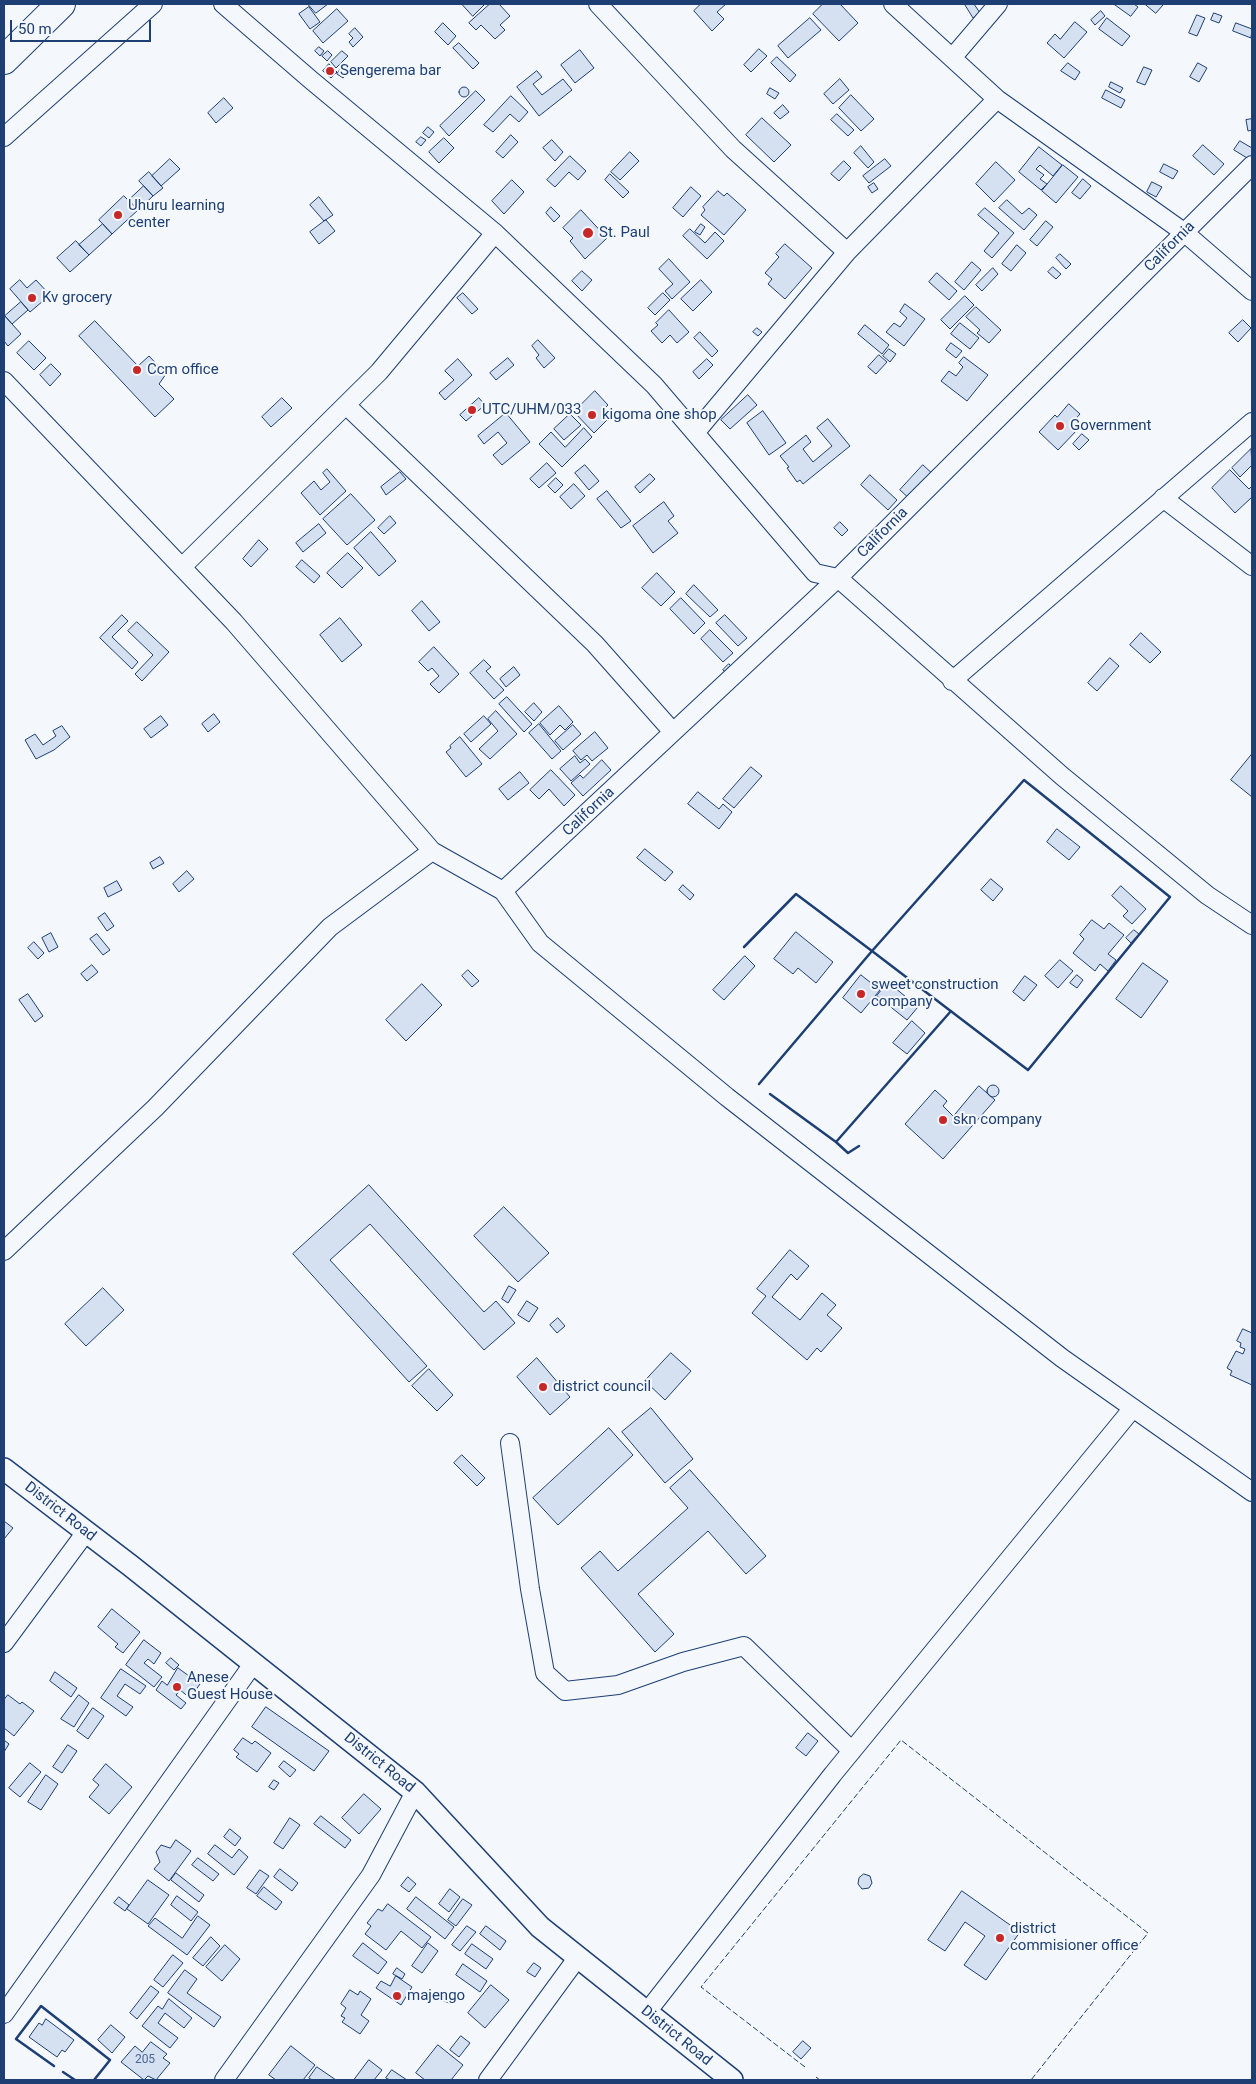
<!DOCTYPE html>
<style>
body{margin:0}
#map{position:relative;width:1256px;height:2084px;overflow:hidden;background:#f4f7fb;font-family:Roboto,sans-serif}
canvas{display:block}
.frame{position:absolute;inset:0;border:5px solid #1d3f73;pointer-events:none}
.scale{position:absolute;left:10px;top:20px;width:141px;height:22px;box-sizing:border-box;border:2px solid #1d3f73;border-top:0;padding-left:6px;font-size:15px;line-height:18px;white-space:nowrap;color:#1d3f73;-webkit-text-stroke:4px #f4f7fb;paint-order:stroke}
</style>
<div id="map">
<canvas width="1256" height="2084"></canvas>
<div class="frame"></div>
<div class="scale">50 m</div>
</div>
<script>
const g = document.querySelector('canvas').getContext('2d');
g.lineJoin = 'round';
function paint(path, color) { g.fillStyle = color; g.fill(path, 'evenodd'); }
function stroke(path, color, width, dash) { g.strokeStyle = color; g.lineWidth = width; g.lineCap = dash ? 'butt' : 'round'; g.setLineDash(dash || []); g.stroke(path); }
function write(font, color, halo, rows, align = 'center') {
  g.font = font + ' Roboto,sans-serif'; g.lineWidth = 4; g.setLineDash([]); g.textBaseline = 'middle'; g.strokeStyle = halo; g.fillStyle = color; for (const [text, x, y, turn = 0] of rows) {
    g.save(); g.translate(x, y); g.rotate((+turn || 0) * Math.PI / 180); g.textAlign = isNaN(turn) ? turn : align; if (halo) g.strokeText(text, 0, 0); g.fillText(text, 0, 0); g.restore();
  }
}
const building = new Path2D(`
 M308,4H328L316,13Z
 M462,4H485L473,16Z
 M490,4H499L510,16L500,25L505,30L495,39L481,25L476,30L469,23Z
 M701,4H726L717,12L724,19L712,31L694,11Z
 M823,4H840L858,23L839,41L813,14Z
 M968,4H974L980,13L973,18L965,5Z
 M1114,4H1134L1138,7L1131,16Z
 M1145,4H1161L1163,5L1156,13Z
 M309,7L320,22L310,29L299,14Z
 M337,9L348,21L323,43L313,31Z
 M1101,11L1105,16L1095,25L1091,20Z
 M1214,13L1222,16L1219,23L1211,20Z
 M1197,15L1205,18L1197,36L1189,33Z
 M810,18L821,30L788,58L778,46Z
 M1107,18L1130,36L1122,46L1099,29Z
 M1075,22L1087,32L1064,58L1047,43L1055,34L1060,39Z
 M443,23L456,36L448,45L435,32Z
 M1236,23L1252,29L1251,38L1233,31Z
 M355,28L363,37L353,47L349,42L353,38L349,34Z
 M459,43L479,63L473,69L453,48Z
 M319,47L324,51L320,56L315,51Z
 M759,49L767,56L751,72L744,65Z
 M580,50L594,68L575,83L561,65Z
 M328,51L332,55L327,61L322,56Z
 M342,51L348,56L336,68L331,62Z
 M777,57L796,75L790,82L771,63Z
 M1068,63L1080,72L1075,80L1061,71Z
 M1198,63L1207,68L1199,82L1190,77Z
 M329,64L337,72L331,78L323,71Z
 M344,65L349,69L343,78L337,74Z
 M1144,67L1152,70L1145,85L1137,82Z
 M537,71L542,77L533,84L542,95L563,79L572,90L539,116L517,87Z
 M840,79L849,90L833,104L824,94Z
 M1111,82L1123,88L1120,93L1109,87Z
 M459 92a5 5 0 1 1 10 0a5 5 0 1 1-10 0Z
 M770,88L779,93L775,99L767,94Z
 M1106,90L1125,100L1121,108L1102,98Z
 M476,91L485,100L449,136L440,126Z
 M851,95L874,119L861,131L839,108Z
 M511,96L528,112L519,122L510,114L493,132L484,125Z
 M224,98L233,108L216,123L208,113Z
 M783,105L789,112L780,119L774,113Z
 M837,114L854,130L848,136L831,120Z
 M762,118L791,145L774,162L746,135Z
 M1252,119V130L1248,131L1246,120Z
 M428,127L434,132L429,138L423,133Z
 M511,135L518,142L503,158L496,152Z
 M421,137L426,140L421,146L416,142Z
 M444,138L454,148L439,163L429,152Z
 M552,140L563,152L555,161L543,148Z
 M1240,141L1252,148V161L1234,150Z
 M1203,145L1224,164L1214,175L1193,156Z
 M861,146L874,162L868,168L854,153Z
 M1039,147L1062,165L1053,176L1040,165L1036,169L1044,175L1040,179L1047,184L1041,190L1019,172Z
 M630,152L639,161L620,180L611,172Z
 M570,156L586,171L578,180L569,172L555,187L547,180Z
 M170,159L180,169L161,186L152,176Z
 M885,159L891,166L869,183L863,176Z
 M844,161L851,168L839,181L831,174Z
 M996,162L1015,180L994,202L976,184Z
 M1164,164L1178,171L1173,179L1160,172Z
 M1063,165L1078,177L1056,203L1042,191Z
 M149,172L163,188L153,196L139,181Z
 M610,174L629,192L623,198L605,180Z
 M1083,179L1091,186L1080,199L1072,193Z
 M512,180L524,192L504,214L492,201Z
 M1152,182L1162,187L1156,197L1147,192Z
 M874,183L878,189L872,193L868,187Z
 M144,186L153,196L138,210L129,200Z
 M691,187L701,196L683,217L673,208Z
 M718,191L724,196L727,193L746,210L724,235L701,215L705,210L703,207Z
 M124,196L138,210L112,234L99,220Z
 M319,197L333,215L324,221L310,205Z
 M1007,200L1022,214L1029,208L1037,215L1024,230L999,208Z
 M551,207L560,216L554,222L546,213Z
 M985,208L1014,233L992,258L984,251L999,233L978,215Z
 M581,210L607,238L585,259L570,241L573,238L563,228Z
 M326,220L335,231L319,244L310,232Z
 M1046,221L1053,227L1037,246L1030,240Z
 M103,224L112,234L89,255L79,245Z
 M701,224L705,227L700,235L695,232Z
 M690,229L705,243L715,232L724,241L707,259L683,236Z
 M76,241L89,255L70,272L57,258Z
 M785,244L812,268L785,299L768,284L772,279L765,273L779,257L776,254Z
 M1017,245L1026,253L1011,271L1002,264Z
 M1060,254L1071,264L1066,269L1056,258Z
 M669,259L690,282L672,299L665,291L673,284L659,269Z
 M972,262L981,270L964,290L955,282Z
 M1053,267L1061,274L1056,279L1048,272Z
 M993,268L998,274L982,291L976,285Z
 M582,271L592,280L582,291L572,281Z
 M937,273L957,291L949,300L929,282Z
 M20,280L27,288L36,280L50,295L30,312L10,289Z
 M701,280L712,292L693,311L681,299Z
 M463,293L478,309L472,314L457,298Z
 M663,293L670,300L655,315L648,308Z
 M965,296L974,305L950,329L941,320Z
 M21,302L28,310L12,324L5,316Z
 M905,304L925,319L904,346L886,332L894,323L900,327L907,318L900,312Z
 M976,307L1001,330L989,343L977,333L980,330L966,317Z
 M669,310L689,332L677,343L670,335L662,343L651,331L658,325L656,323Z
 M4,315L21,334L8,346L4,341Z
 M1243,320L1251,328L1238,342L1229,333Z
 M95,321L138,366L149,356L166,374L159,384L174,399L155,417L79,336Z
 M960,323L979,338L970,349L951,334Z
 M865,325L889,345L882,354L858,334Z
 M757,328L762,332L758,336L753,332Z
 M700,332L718,351L712,357L694,338Z
 M538,340L555,358L544,368L536,358L539,355L532,346Z
 M29,341L46,358L34,370L17,353Z
 M951,343L962,351L956,358L946,350Z
 M889,349L896,354L890,362L883,356Z
 M879,355L887,362L876,374L868,367Z
 M964,357L988,375L967,401L941,381L949,371L956,376L963,367L959,363Z
 M508,358L514,365L496,380L490,373Z
 M458,359L472,375L445,400L439,393L454,380L445,371Z
 M707,359L713,365L699,379L693,372Z
 M51,364L61,374L50,386L40,375Z
 M595,391L608,405L603,410L610,417L594,433L574,412Z
 M748,395L757,405L730,429L721,420Z
 M282,398L292,408L271,427L262,417Z
 M479,398L485,405L466,421L460,415Z
 M1069,404L1080,414L1072,423L1078,429L1058,450L1039,432L1055,415L1057,417Z
 M763,411L786,443L769,455L747,423Z
 M506,413L530,442L502,465L493,455L507,443L498,432L484,444L478,436Z
 M570,414L581,425L564,440L554,429Z
 M828,419L850,446L803,484L800,480L797,482L787,468L789,467L780,456L806,435L811,442L803,449L813,462L832,446L817,428Z
 M584,428L592,437L562,467L539,444L551,432L565,447Z
 M1082,434L1089,440L1079,450L1073,444Z
 M1251,449L1252,465L1240,477L1232,468Z
 M547,463L556,473L539,488L530,479Z
 M585,465L599,481L589,490L575,473Z
 M923,465L935,476L912,501L900,490Z
 M327,469L346,491L320,515L301,493L314,481L321,490L330,482L323,473Z
 M1230,470L1249,489L1252,486V497L1235,513L1212,488Z
 M400,472L406,479L386,495L381,487Z
 M650,474L655,479L640,493L635,487Z
 M870,475L897,500L888,510L861,485Z
 M556,478L563,485L555,493L548,486Z
 M574,484L585,496L571,509L560,497Z
 M607,491L631,521L621,528L597,499Z
 M351,494L375,520L347,545L323,519Z
 M664,502L674,516L668,521L678,533L653,553L633,526Z
 M390,516L396,523L384,534L378,528Z
 M840,522L848,530L842,536L834,528Z
 M319,524L326,533L303,552L296,543Z
 M371,532L396,561L379,576L354,548Z
 M259,540L268,549L251,567L243,559Z
 M348,553L363,568L342,588L327,573Z
 M302,560L320,576L314,583L296,567Z
 M657,573L675,592L661,606L642,588Z
 M694,585L718,610L710,617L686,594Z
 M681,598L705,623L694,634L670,609Z
 M422,601L440,622L429,631L412,611Z
 M122,615L128,621L112,637L138,662L132,669L100,638Z
 M725,615L747,638L738,646L716,623Z
 M340,618L362,645L342,662L320,635Z
 M137,622L169,652L142,681L135,674L153,655L128,631Z
 M710,630L733,653L723,662L701,639Z
 M1141,633L1161,652L1150,663L1130,645Z
 M434,647L459,674L439,693L430,684L439,676L432,668L428,671L419,662Z
 M1110,658L1119,666L1097,691L1088,683Z
 M484,660L491,667L486,671L504,690L494,699L470,673Z
 M729,664L733,668L728,674L723,670Z
 M514,667L520,675L506,687L500,679Z
 M507,697L532,724L524,732L499,704Z
 M534,703L542,712L534,721L525,712Z
 M559,706L573,722L565,730L560,725L550,735L540,723Z
 M496,711L517,734L490,759L479,749L498,731L488,719Z
 M214,714L220,722L208,732L202,724Z
 M161,716L168,725L151,738L144,729Z
 M484,716L491,724L471,742L464,734Z
 M539,724L561,751L552,759L529,733Z
 M573,725L581,734L563,750L555,741Z
 M62,726L70,737L54,750L36,759L25,740L35,734L43,745L56,736L53,731Z
 M595,732L608,748L592,761L587,755L581,760L573,751Z
 M460,737L482,764L466,777L446,752L451,748L450,746Z
 M1252,754V797L1231,780Z
 M575,756L580,763L585,759L590,764L571,781L560,769Z
 M602,760L611,770L583,796L571,783L580,775L583,778Z
 M751,767L762,776L734,808L723,799Z
 M551,770L575,795L564,806L549,789L539,799L530,790Z
 M520,772L529,783L508,800L499,789Z
 M698,792L719,809L723,804L732,812L719,829L688,804Z
 M1057,829L1080,847L1069,860L1047,842Z
 M645,849L673,872L665,881L637,858Z
 M160,857L164,863L153,869L150,863Z
 M187,871L194,879L179,892L173,884Z
 M991,879L1003,889L993,901L981,890Z
 M117,881L122,890L108,897L104,888Z
 M683,885L694,895L690,900L679,890Z
 M1121,886L1146,909L1132,924L1123,916L1128,911L1112,896Z
 M105,913L114,926L107,931L98,918Z
 M1092,920L1104,929L1109,923L1124,935L1108,954L1116,960L1108,971L1100,964L1095,971L1073,953L1084,939L1080,935Z
 M1134,930L1139,934L1131,943L1126,938Z
 M796,932L833,962L816,983L798,968L793,974L774,959Z
 M51,933L58,947L49,952L42,938Z
 M97,934L110,950L103,955L90,939Z
 M34,942L44,953L38,959L28,948Z
 M745,956L755,966L724,1000L713,990Z
 M1060,960L1073,971L1058,988L1045,976Z
 M1143,963L1168,981L1141,1018L1116,999Z
 M92,965L98,972L87,981L81,974Z
 M468,970L479,981L472,987L462,976Z
 M861,975L880,990L861,1013L843,998Z
 M1077,975L1083,980L1077,988L1070,983Z
 M1025,976L1037,985L1024,1001L1013,992Z
 M888,982L918,1007L907,1020L877,996Z
 M422,984L442,1005L406,1041L386,1020Z
 M28,994L43,1016L35,1022L19,1000Z
 M912,1021L925,1033L907,1054L893,1043Z
 M987 1091a6 6 0 1 1 12 0a6 6 0 1 1-12 0Z
 M979,1086L995,1100L943,1159L905,1124L935,1090L947,1101L943,1106L953,1116Z
 M369,1185L484,1312L496,1301L515,1323L484,1350L370,1224L330,1260L427,1366L409,1382L293,1254Z
 M504,1207L549,1253L518,1282L474,1236Z
 M790,1250L809,1266L797,1280L791,1274L772,1297L800,1320L822,1293L836,1305L827,1315L842,1328L821,1352L817,1348L807,1360L752,1313L766,1296L757,1289Z
 M509,1286L516,1290L508,1303L502,1299Z
 M103,1288L124,1310L86,1346L65,1324Z
 M527,1301L538,1308L529,1322L518,1315Z
 M558,1318L565,1326L557,1333L550,1325Z
 M1243,1329L1252,1333V1385L1230,1375L1232,1371L1227,1368L1236,1351L1243,1354L1245,1349L1240,1347L1241,1343L1237,1341Z
 M671,1353L691,1371L665,1400L645,1381Z
 M537,1358L570,1397L550,1415L517,1377Z
 M429,1369L453,1395L437,1411L412,1386Z
 M651,1408L693,1459L665,1483L622,1432Z
 M609,1428L633,1455L558,1525L533,1498Z
 M462,1455L485,1478L477,1486L454,1463Z
 M690,1470L766,1556L746,1574L708,1531L638,1594L674,1634L655,1652L581,1568L600,1551L618,1571L688,1508L670,1488Z
 M4,1521L13,1528L4,1539Z
 M112,1609L140,1632L123,1653L115,1647L118,1644L98,1627Z
 M144,1640L161,1653L154,1664L148,1659L144,1663L162,1677L154,1687L126,1665Z
 M171,1658L179,1665L174,1670L166,1663Z
 M178,1668L200,1684L190,1698L180,1690L176,1695L186,1703L181,1709L156,1690L162,1681L167,1685Z
 M121,1669L146,1686L140,1694L125,1684L117,1696L133,1707L126,1716L101,1698Z
 M55,1672L77,1688L71,1697L50,1681Z
 M8,1695L20,1704L22,1702L34,1711L14,1736L4,1728V1700Z
 M79,1695L89,1703L74,1727L61,1719Z
 M266,1707L329,1751L314,1771L252,1727Z
 M93,1708L104,1716L88,1739L77,1731Z
 M808,1733L818,1741L806,1756L796,1748Z
 M243,1738L252,1744L255,1741L271,1753L257,1772L236,1757L239,1754L234,1750Z
 M4,1740L9,1744L4,1752Z
 M68,1745L77,1751L62,1773L53,1767Z
 M284,1761L296,1770L290,1777L279,1767Z
 M30,1763L41,1772L20,1797L9,1788Z
 M106,1764L132,1787L109,1814L89,1797L99,1785L93,1780Z
 M46,1775L58,1784L41,1810L28,1802Z
 M274,1780L279,1783L274,1790L269,1787Z
 M364,1794L381,1809L359,1834L342,1818Z
 M321,1816L351,1840L345,1848L314,1824Z
 M290,1818L300,1825L283,1849L274,1843Z
 M230,1829L241,1838L235,1846L224,1837Z
 M176,1840L191,1851L169,1881L154,1869L160,1862L156,1852L161,1845L170,1848Z
 M215,1845L232,1858L239,1849L248,1857L234,1875L208,1854Z
 M198,1858L219,1874L213,1881L192,1865Z
 M280,1869L298,1883L292,1891L274,1877Z
 M260,1870L269,1876L256,1894L247,1888Z
 M176,1873L204,1895L199,1902L171,1880Z
 M864,1874L870,1876L872,1883L869,1888L862,1889L858,1884L859,1878Z
 M408,1877L416,1884L409,1892L401,1886Z
 M148,1880L169,1895L148,1924L127,1909Z
 M264,1887L282,1902L276,1910L257,1896Z
 M450,1889L460,1897L449,1912L439,1904Z
 M962,1891L1020,1932L986,1980L964,1965L985,1936L965,1922L945,1951L928,1940Z
 M177,1896L198,1912L191,1921L171,1905Z
 M119,1897L129,1905L125,1911L114,1903Z
 M416,1897L454,1927L445,1939L407,1909Z
 M463,1899L472,1905L456,1926L448,1920Z
 M388,1904L431,1937L422,1948L401,1931L386,1950L365,1934L371,1926L367,1923L378,1909L382,1911Z
 M198,1916L210,1925L187,1955L148,1926L155,1918L182,1938Z
 M467,1926L476,1932L460,1951L452,1945Z
 M486,1926L506,1941L500,1950L480,1934Z
 M211,1937L220,1946L203,1966L193,1958Z
 M363,1943L387,1962L378,1974L353,1956Z
 M428,1943L438,1951L422,1973L412,1966Z
 M472,1944L493,1959L486,1969L465,1954Z
 M225,1945L240,1959L222,1981L206,1967Z
 M173,1955L183,1963L163,1987L154,1980Z
 M534,1963L541,1968L535,1977L527,1972Z
 M463,1964L487,1981L480,1992L456,1975Z
 M397,1968L405,1974L402,1979L393,1974Z
 M185,1970L197,1979L187,1993L221,2017L214,2027L168,1993Z
 M396,1976L412,1987L401,2005L376,1988L381,1981L390,1986Z
 M491,1985L509,2000L485,2028L468,2013Z
 M151,1986L159,1992L137,2019L130,2013Z
 M350,1990L358,1995L360,1991L371,1999L361,2015L369,2021L360,2034L342,2022L345,2018L341,2016L346,2008L341,2004Z
 M441,1993L452,1998L449,2003L439,1999Z
 M169,1999L192,2018L184,2028L165,2013L158,2023L178,2038L170,2048L142,2026L158,2006L162,2009Z
 M46,2019L74,2040L65,2052L62,2050L57,2057L29,2037L39,2023L42,2025Z
 M111,2025L125,2037L112,2053L98,2040Z
 M461,2036L470,2043L459,2057L450,2050Z
 M803,2041L811,2048L801,2059L793,2052Z
 M151,2042L167,2054L163,2058L170,2063L156,2080L148,2076L144,2080L121,2062L135,2046L142,2052Z
 M438,2045L463,2065L451,2080H425L416,2073Z
 M291,2046L315,2065L303,2080H276L269,2075Z
 M369,2060L382,2070L374,2080H354Z
 M317,2067L336,2080H312L309,2078Z
 M392,2070L407,2080H390L386,2078Z`);
paint(building, '#d5e0f0');
stroke(building, '#1d3f73', 1);
const minor = new Path2D(`
 M223,4L311,80L495,233L654,385L815,573L838,578L1062,776L1207,895L1252,925
 M598,4L733,149L847,252
 M893,4L997,99L1185,233L1252,291
 M952,58L998,4
 M4,137L153,4
 M4,381L234,622L432,851L503,891L540,943L727,1097L1062,1358L1252,1492
 M346,405L595,644L673,732
 M695,433L847,252L997,99
 M1163,498L1252,566
 M182,567L379,372L495,233
 M952,681L1252,422
 M503,891L838,578L1252,165
 M4,1251L155,1108L330,927L432,851
 M510,1443L530,1589L545,1673L565,1691L618,1685L683,1662L744,1646L852,1751
 M4,1643L86,1532
 M647,2012L833,1774L1133,1408
 M4,2014L253,1664
 M224,2080L371,1875L415,1792
 M488,2080L578,1957`);
const tertiary = new Path2D(`
 M4,1469L131,1566L415,1792L540,1927L732,2080`);
const trunk = new Path2D(`
 M4,60L61,4`);
stroke(minor, '#1d3f73', 20);
stroke(tertiary, '#1d3f73', 24);
stroke(trunk, '#1d3f73', 30);
stroke(minor, '#f4f7fb', 18);
stroke(tertiary, '#f4f7fb', 21);
stroke(trunk, '#f4f7fb', 28);
stroke(new Path2D(`
 M805,2067L701,1987L901,1740L1148,1933L1031,2080
 M816,2077L820,2080`), '#1d3f73', 1, [6, 2.5]);
stroke(new Path2D(`
 M1024,780L1170,897L1028,1070L872,951Z
 M744,947L796,894L872,951L759,1084
 M770,1094L836,1142L951,1011
 M836,1142L848,1153L859,1146
 M54,2066L16,2039L41,2006L110,2060L94,2080
 M63,2072L75,2080`), '#1d3f73', 2.5);
for (const [x, y, r, color] of [
 [330,71,5,"#c62828"],
 [118,215,5,"#c62828"],
 [588,233,6,"#c62828"],
 [32,298,5,"#c62828"],
 [137,370,5,"#c62828"],
 [472,410,5,"#c62828"],
 [592,415,5,"#c62828"],
 [1060,426,5,"#c62828"],
 [861,994,5,"#c62828"],
 [943,1120,5,"#c62828"],
 [543,1387,5,"#c62828"],
 [177,1687,5,"#c62828"],
 [1000,1938,5,"#c62828"],
 [397,1996,5,"#c62828"]
]) { const dot = new Path2D(); dot.arc(x, y, r, 0, 2 * Math.PI); g.fillStyle = color; g.fill(dot); stroke(dot, '#f4f7fb', 2); }
write('12px', '#4b6792', null, [
 ["205",145,2060]
]);
write('15px', '#1d3f73', '#f4f7fb', [
 ["Sengerema bar",340,71],
 ["Uhuru learning",128,206],
 ["center",128,223],
 ["St. Paul",599,233],
 ["Kv grocery",42,298],
 ["Ccm office",147,370],
 ["UTC/UHM/033",482,410],
 ["kigoma one shop",602,415],
 ["Government",1070,426],
 ["sweet construction",871,985],
 ["company",871,1002],
 ["skn company",953,1120],
 ["district council",553,1387],
 ["Anese",187,1678],
 ["Guest House",187,1695],
 ["district",1010,1929],
 ["commisioner office",1010,1946],
 ["majengo",407,1996]
], 'left');
write('15px', '#1d3f73', '#f4f7fb', [
 ["California",1170,247,-45],
 ["California",883,533,-45],
 ["California",589,812,-43],
 ["District Road",60,1512,38],
 ["District Road",379,1763,39],
 ["District Road",676,2036,39]
]);
</script>
